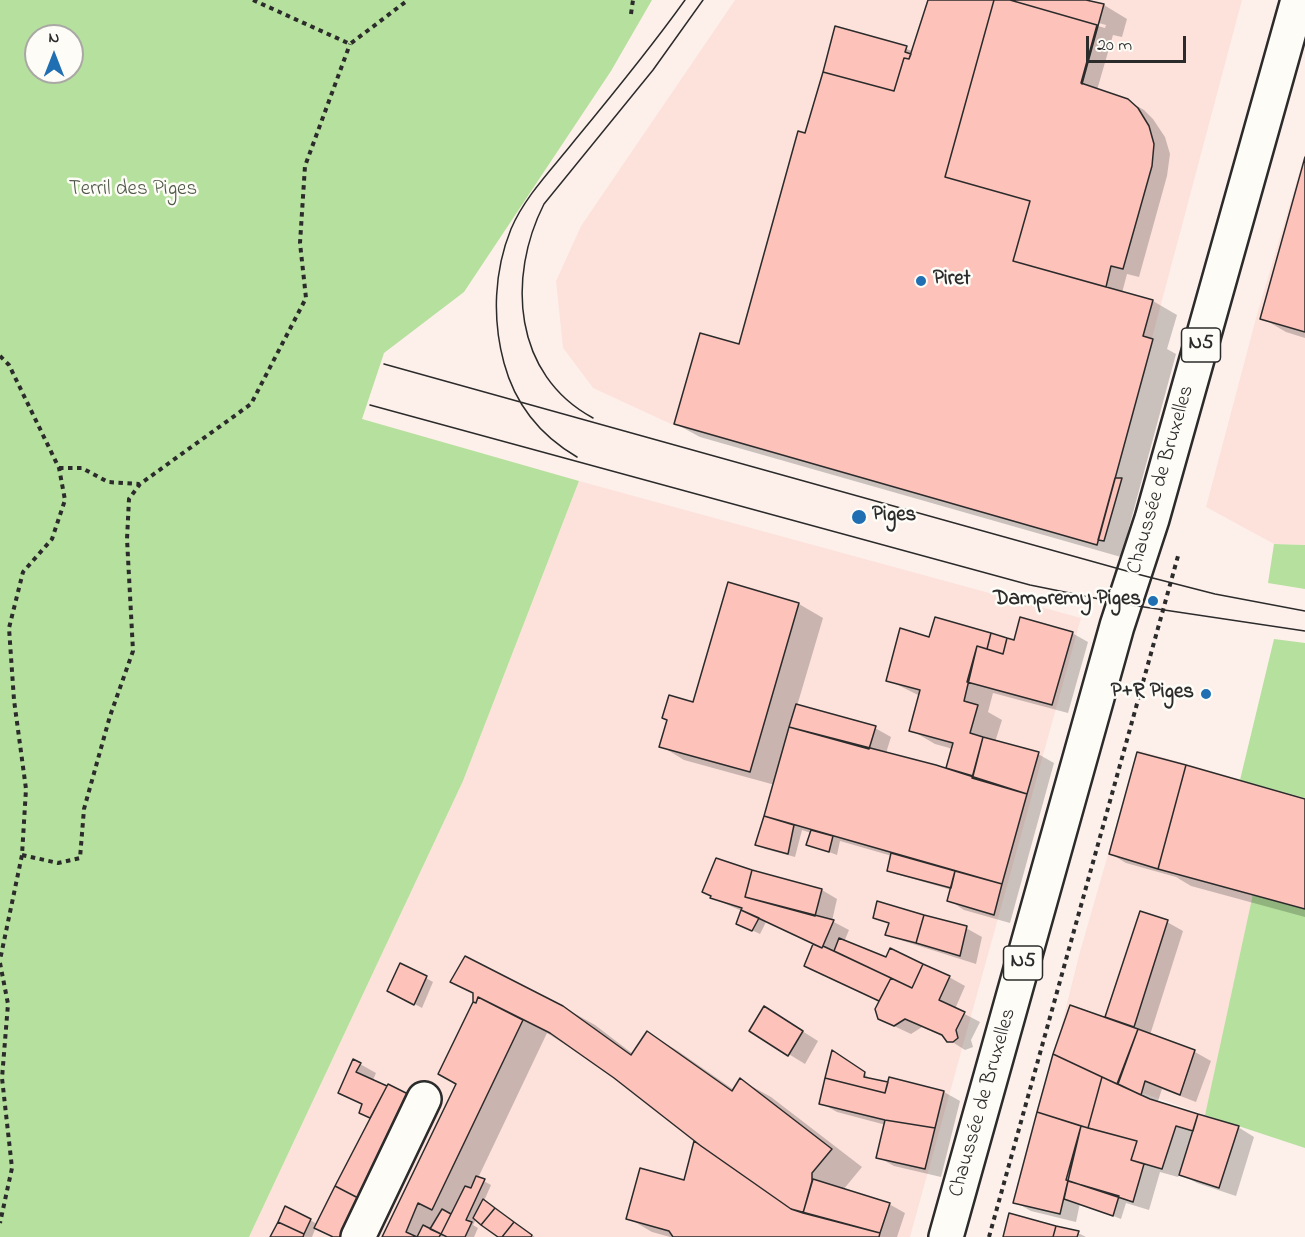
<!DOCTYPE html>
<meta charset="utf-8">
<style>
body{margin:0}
#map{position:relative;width:1305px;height:1237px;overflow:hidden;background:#fdf0eb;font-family:"Indie Flower",sans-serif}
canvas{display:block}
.north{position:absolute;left:24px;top:24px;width:60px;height:60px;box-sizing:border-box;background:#fdfcf7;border:2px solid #a9a8a5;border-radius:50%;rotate:0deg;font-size:16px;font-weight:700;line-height:24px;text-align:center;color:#2b2b2b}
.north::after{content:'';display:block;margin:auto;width:21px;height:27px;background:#1f6fb2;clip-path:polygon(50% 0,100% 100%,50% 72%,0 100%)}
.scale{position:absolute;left:1086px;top:36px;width:100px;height:27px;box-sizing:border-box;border:3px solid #2b2b2b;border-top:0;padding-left:8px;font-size:18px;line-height:21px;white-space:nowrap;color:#2b2b2b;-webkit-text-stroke:4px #fdfcf7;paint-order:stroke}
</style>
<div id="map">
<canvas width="1305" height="1237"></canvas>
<div class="north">N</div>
<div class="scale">20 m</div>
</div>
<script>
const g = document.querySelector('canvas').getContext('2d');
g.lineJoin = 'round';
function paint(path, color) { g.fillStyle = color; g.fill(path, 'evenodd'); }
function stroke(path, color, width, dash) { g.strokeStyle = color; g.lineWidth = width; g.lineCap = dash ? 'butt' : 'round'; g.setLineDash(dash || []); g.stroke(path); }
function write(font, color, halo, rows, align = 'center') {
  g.font = font + ' "Indie Flower",sans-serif'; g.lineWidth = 5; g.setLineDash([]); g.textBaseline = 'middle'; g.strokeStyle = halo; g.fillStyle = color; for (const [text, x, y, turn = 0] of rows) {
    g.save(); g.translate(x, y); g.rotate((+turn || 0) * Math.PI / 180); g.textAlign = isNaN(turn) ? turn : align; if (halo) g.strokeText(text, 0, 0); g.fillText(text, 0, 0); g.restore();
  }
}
paint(new Path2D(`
 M735,0H1242L1097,545L673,425L593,388L563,348L556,281L581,226Z
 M1305,153V545L1274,544L1206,507L1256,318Z
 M579,481L1081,618L910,1237H249L463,781Z
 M1138,750L1305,798V908L1220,1050L1205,1115L1117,1084L1054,1055L1079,955Z`), '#fde2dc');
paint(new Path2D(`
 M0,0H652L611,71L464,292L384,353L362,419L579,481L463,781L249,1237H0ZM36,36H72V72H36Z
 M1274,544L1305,545V589L1268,583Z
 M1274,639L1305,643V798L1240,780Z
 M1253,894L1305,908V1148L1205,1115Z`), '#b6e09d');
paint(new Path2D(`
 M929,0H1005L1105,28L1106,25L1016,0H1085L1104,5L1127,19L1122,37L1113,35L1097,90L1128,101L1144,110L1153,119L1165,137L1170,154L1167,176L1139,277L1127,274L1122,293L1153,301L1177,315L1167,349L1176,354L1121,557L700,437L676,424L741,346L836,28L913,51Z
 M1305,162V338L1286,332L1262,318Z
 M729,584L799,604L823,618L797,706L875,728L891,737L886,753L956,771L948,767L953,749L935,744L911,730L920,696L888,680L930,639L1015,641L1072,633L1088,642L1068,713L993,693L988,712L1002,720L995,742L1038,754L1054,763L1010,923L964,910L949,900L952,890L896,874L889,870L892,856L840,841L837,855L808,844L811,833L802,830L795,857L765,849L757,844L775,785L684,760L661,746L694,703Z
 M1305,801V917L1191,886L1176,877L1126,863L1111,854Z
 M822,890L837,899L832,921L849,930L844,942L887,959L949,977L965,986L955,1009L980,1022L971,1040L973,1047L965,1050L946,1038L922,1027L911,1034L896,1027L879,1018L880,1002L806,965L815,945L766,922L760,934L745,927L742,911L712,898Z
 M1141,913L1167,922L1183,931L1150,1035L1195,1052L1211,1061L1196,1102L1162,1089L1158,1101L1238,1127L1254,1137L1236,1196L1197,1183L1180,1174L1178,1177L1160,1172L1149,1210L1126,1203L1121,1219L1080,1203L1076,1222L1031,1211L1015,1202L1071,1007L1106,1019Z
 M874,917L966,928L982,937L976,964L894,938L887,934L890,924Z
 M426,978L433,982L422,1008L389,990Z
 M475,994L563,1007L595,1025L633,1054L648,1033L678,1051L734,1090L740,1080L771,1097L862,1167L843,1190L889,1204L905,1213L897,1237H670L652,1232L628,1218L685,1182L703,1146L615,1076L547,1033L478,1178L491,1185L484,1201L535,1237H500L476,1219L473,1225L478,1228L474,1237H384L458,1084Z
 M780,1017L818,1041L805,1064L751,1031Z
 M840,1056L872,1080L944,1092L960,1101L941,1177L894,1166L878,1157L886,1125L837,1112L821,1103Z
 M360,1064L376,1073L373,1080L412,1097L333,1237L316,1227L312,1237H272L310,1220L317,1224L371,1119L360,1112L363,1105L340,1093Z
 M1078,1233L1086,1237H1004Z`), '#0003');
const building = new Path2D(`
 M928,0H994L945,177L1030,201L1013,261L1153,300L1143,336L1153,339L1097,545L674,424L700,333L739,344L798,131L805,133L823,72L894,91L904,58L909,59Z
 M994,0H1010L1097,25L1081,83L1128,99L1138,108L1149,126L1154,144L1152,166L1123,269L1111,266L1106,287L1013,261L1030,201L945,177Z
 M1010,0H1086L1104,4L1082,84L1097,25Z
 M835,26L907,46L905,52L911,54L909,59L904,58L894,91L823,72Z
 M1305,157V332L1260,319Z
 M1115,478H1122L1104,541L1098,540Z
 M728,582L799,603L750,772L659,747L667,720L662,718L669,695L693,702Z
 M935,617L991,633L987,649L977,646L964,701L978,705L970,733L983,737L973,776L946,768L953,743L909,731L920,690L886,681L900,628L929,637Z
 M1020,617L1073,632L1052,705L967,682L977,646L1003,654L1007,638L1014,640Z
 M991,633L1007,638L1003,654L987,649Z
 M796,704L876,726L869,749L789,727Z
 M789,727L936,765L1027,794L1002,884L764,816Z
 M983,737L1039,752L1027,794L972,778Z
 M1137,752L1186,765L1158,869L1109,854Z
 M1186,765L1305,799V909L1158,869Z
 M764,816L794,825L788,854L755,845Z
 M811,830L833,836L829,852L806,845Z
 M891,853L955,871L951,888L887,871Z
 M716,858L752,870L745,897L834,920L822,948L741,910L742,908L710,898L711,896L702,892Z
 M752,870L822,889L815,916L745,897Z
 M955,871L1002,884L994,915L947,901Z
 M877,901L924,915L916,943L885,935L889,923L873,918Z
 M741,910L759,918L752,931L736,924Z
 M1140,911L1168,920L1134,1027L1105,1017Z
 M924,915L967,926L960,956L916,943Z
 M839,938L886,957L890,948L923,964L912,988L834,951Z
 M813,944L822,948L823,946L891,978L879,1001L804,966Z
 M465,956L563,1006L631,1055L647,1031L732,1091L740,1078L832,1149L812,1173V1181L803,1213L791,1209L701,1146L614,1078L550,1033L478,997L476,1003L473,1002V993L450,982Z
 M400,963L427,976L414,1005L387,991Z
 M923,964L950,976L939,1000L965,1012L956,1030L958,1038L953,1042H947L942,1035L905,1019L894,1026L878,1019L875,1009L891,978L912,988Z
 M478,997L523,1020L432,1210L418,1203L406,1232L417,1237H382L456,1084L438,1074L473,1002L476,1003Z
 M1070,1005L1138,1029L1117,1084L1053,1054Z
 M764,1006L803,1031L788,1056L749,1031Z
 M1138,1029L1195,1050L1180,1095L1145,1081L1141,1095L1118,1084Z
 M832,1050L865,1072L864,1077L888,1082L885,1093L825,1078Z
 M1053,1054L1102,1077L1088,1128L1037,1112Z
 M353,1059L361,1063L356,1072L387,1086L370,1118L359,1113L362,1104L338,1093Z
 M889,1077L944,1091L935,1128L885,1120L819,1104L825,1078L885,1093Z
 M1102,1077L1150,1099L1198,1114L1193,1131L1176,1126L1162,1169L1131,1160L1137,1141L1088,1128Z
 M388,1084L412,1096L362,1200L335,1186Z
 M1037,1112L1081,1126L1060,1214L1013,1203Z
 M1198,1114L1239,1126L1219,1188L1179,1175Z
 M885,1120L935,1128L925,1169L876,1158Z
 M1081,1126L1137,1141L1131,1160L1144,1164L1133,1202L1066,1180Z
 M694,1141L791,1209L880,1233L879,1237H673L669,1231L626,1219L640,1168L684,1180Z
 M476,1176L485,1179L466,1220L472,1222L465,1237H447L441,1234L465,1186L471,1188Z
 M813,1179L890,1203L880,1233L803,1213Z
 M1068,1181L1119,1196L1113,1216L1064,1199Z
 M335,1186L362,1200L344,1237H333L314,1228Z
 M483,1199L495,1208L481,1225L473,1218Z
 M285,1206L311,1219L304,1234L278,1222Z
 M495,1208L514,1222L502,1237H498L481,1225Z
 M442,1209L451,1214L441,1234L430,1229Z
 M1009,1213L1056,1226L1053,1237H1003Z
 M278,1222L304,1234L303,1237H270Z
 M514,1222L532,1235L531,1237H502Z
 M423,1225L441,1234L439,1237H417Z
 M1056,1226L1079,1231L1077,1237H1053Z`);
paint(building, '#fdc2ba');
stroke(building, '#2b2b2b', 1.5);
const minor = new Path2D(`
 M358,1237L424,1099`);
const major = new Path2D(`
 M946,1237L1117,626L1152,519L1298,0`);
stroke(minor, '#2b2b2b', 38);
stroke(major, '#2b2b2b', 38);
stroke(new Path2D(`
 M253,0L350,44L408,0
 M631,14L633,0
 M0,356L9,365L59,468L65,500L52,539L23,572L9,628L14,700L26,789L22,855L0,960
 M59,468H82L108,482L139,484
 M22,855L58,863L80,858L84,809L110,716L133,651L127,539L129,499L140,484L251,404L306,298L300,243L305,166L350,44
 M0,963L8,1004L2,1078L12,1168L0,1223
 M989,1237L1178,556`), '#2b2b2b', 4, [4.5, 4.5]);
stroke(minor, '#fdfcf7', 33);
stroke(major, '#fdfcf7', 33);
stroke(new Path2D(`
 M384,364L1141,575L1215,594L1305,611
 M370,405L1030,585L1124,604L1305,631
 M593,418C513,375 507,277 544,204L653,70L703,0
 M577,457C541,436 515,404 504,363C492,319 494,271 511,229C525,196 553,168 575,140C613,94 650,49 685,0`), '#2b2b2b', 1.5);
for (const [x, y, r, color] of [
 [921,281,6,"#1f6fb2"],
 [859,517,8,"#1f6fb2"],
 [1153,601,6,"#1f6fb2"],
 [1206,694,6,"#1f6fb2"]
]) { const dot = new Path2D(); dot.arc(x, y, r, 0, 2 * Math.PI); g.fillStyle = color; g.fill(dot); stroke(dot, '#fdfcf7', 2); }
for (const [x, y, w] of [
 [1201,345,39],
 [1023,963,39]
]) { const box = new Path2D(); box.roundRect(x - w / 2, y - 17, w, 34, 4.5); g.fillStyle = '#fdfcf7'; g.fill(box); stroke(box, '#2b2b2b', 1.5); }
write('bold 20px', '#2b2b2b', null, [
 ["N5",1201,345],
 ["N5",1023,963]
]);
write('21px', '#4e5848', '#fdfcf7', [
 ["Terril des Piges",133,191]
]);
write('bold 21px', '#2b2b2b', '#fdfcf7', [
 ["Piret",933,281],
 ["Piges",872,517],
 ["Dampremy Piges",1141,601,"right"],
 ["P+R Piges",1194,694,"right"]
], 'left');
write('21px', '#2b2b2b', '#fdfcf7', [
 ["Chaussée de Bruxelles",1162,480,-74],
 ["Chaussée de Bruxelles",984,1103,-74]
]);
</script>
